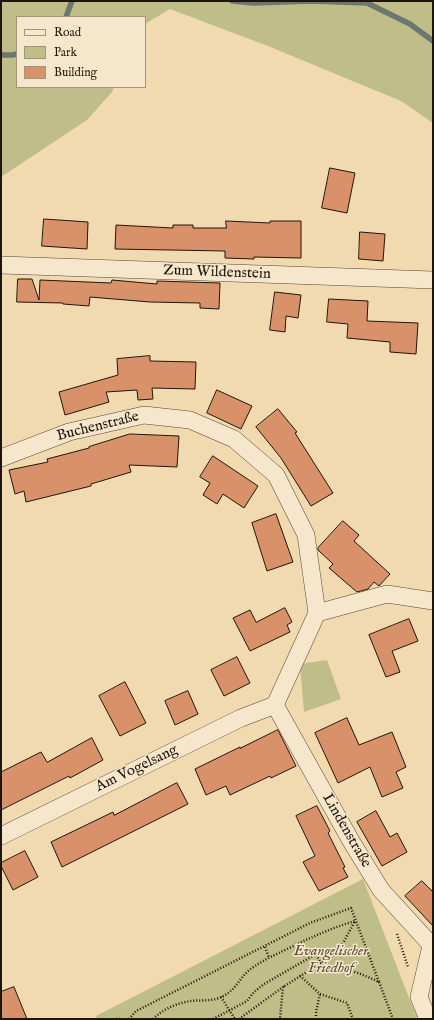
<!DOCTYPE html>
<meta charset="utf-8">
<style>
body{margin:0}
#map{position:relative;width:434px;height:1020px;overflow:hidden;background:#f1dab0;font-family:"IM FELL English",serif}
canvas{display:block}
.frame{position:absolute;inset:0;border:2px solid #20150b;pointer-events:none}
.legend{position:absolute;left:16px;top:16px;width:130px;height:72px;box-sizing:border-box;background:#f6e7cc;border:1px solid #a0937f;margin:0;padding:5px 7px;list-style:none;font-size:12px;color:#20150b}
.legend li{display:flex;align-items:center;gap:8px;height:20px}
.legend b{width:20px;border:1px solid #a0937f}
</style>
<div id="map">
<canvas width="434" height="1020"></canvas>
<div class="frame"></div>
<ul class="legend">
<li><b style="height:5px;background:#f6e7cc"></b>Road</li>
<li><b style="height:11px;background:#bfbe88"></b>Park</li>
<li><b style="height:11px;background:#d9916a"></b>Building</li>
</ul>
</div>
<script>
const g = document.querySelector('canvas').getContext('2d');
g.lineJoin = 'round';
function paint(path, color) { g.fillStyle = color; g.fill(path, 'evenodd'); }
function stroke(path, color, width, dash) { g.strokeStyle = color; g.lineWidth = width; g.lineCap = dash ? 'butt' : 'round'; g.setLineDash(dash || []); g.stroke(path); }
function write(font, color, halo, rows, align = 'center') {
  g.font = font + ' "IM FELL English",serif'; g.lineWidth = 3; g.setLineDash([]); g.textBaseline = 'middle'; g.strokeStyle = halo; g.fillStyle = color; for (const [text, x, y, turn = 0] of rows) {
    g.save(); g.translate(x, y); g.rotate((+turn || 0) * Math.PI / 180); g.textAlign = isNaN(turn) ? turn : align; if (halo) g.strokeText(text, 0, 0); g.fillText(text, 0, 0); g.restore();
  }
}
paint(new Path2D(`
 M1,1H433V123L401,101L268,46L170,9L145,24V17H17V87H114L112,92L87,120L1,177Z
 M327,660L341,699L304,712L300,664Z
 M363,879L411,1003L418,1019H97L96,1016Z`), '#bfbe88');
stroke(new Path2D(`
 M232,1L254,3L311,1L367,3L410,24L433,41
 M66,17L72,1
 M1,55H12L17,54`), '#6a786f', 5.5);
const building = new Path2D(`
 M330,168L355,173L347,213L322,208Z
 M44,219L88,222L87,249L42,246Z
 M226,221L270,223V221H301V258L254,257V259L225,258V251L115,249L116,225L173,228V225H193V228H226Z
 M360,232L385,234L383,261L359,259Z
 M18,279H32L39,300L40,280L111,283L112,280L157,284V281L220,283L219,309L200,308V303L150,302L90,297L89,306L63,304V303L17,302Z
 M275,292L301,295L298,318L286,316L285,332L270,330Z
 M329,299L368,301L367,321L418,323L416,354L390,352V342L347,338L348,324L327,322Z
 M150,356V361L196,362L195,389L152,388L153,399L138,400L137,390L106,392L109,402L65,415L59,392L118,375L117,359Z
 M217,390L252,406L241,429L207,413Z
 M278,409L297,432L295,433L333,493L311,506L281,458L256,427Z
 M130,434L179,436L177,467L129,465L131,472L91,484V486L26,502L24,491L15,494L9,470L48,462L47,459L89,448V447Z
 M213,456L258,486L244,508L223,494L217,504L203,495L210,483L200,477Z
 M276,514L293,562L267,571L252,523Z
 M343,521L359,535L354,541L390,574L379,586L374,582L368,589L357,592L329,568L333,564L318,550V548Z
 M285,608L292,622L287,625L290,632L250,651L233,618L250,610L256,622Z
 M409,619L418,641L392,651L400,672L386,677L369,635Z
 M237,657L250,683L224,696L211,670Z
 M125,682L146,723L120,736L99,696Z
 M188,691L198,714L175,725L165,701Z
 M347,718L359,745L392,732L406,767L396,772L403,788L382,797L370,767L338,783L315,733Z
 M278,730L296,766L271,778L270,776L230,795L226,786L206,795L195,769L240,747V748Z
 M92,738L103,760L70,778L69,776L1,810V772L41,752L47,762Z
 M177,783L188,804L62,867L51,842L113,812L114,815Z
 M317,806L330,831L328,833L345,867L343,868L348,877L319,891L303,862L315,856L296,816Z
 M376,811L390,837L397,833L407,852L382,866L357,822Z
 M25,851L38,877L13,890L1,866V863Z
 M422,881L433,892V926L405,896Z
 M14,987L27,1019H1V992Z`);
paint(building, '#d9916a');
stroke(building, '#20150b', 1);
const street = new Path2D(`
 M1,265L433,280
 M1,458L69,432L144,415L190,420L234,439L276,475L306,535L317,613L275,705
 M317,613L387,594L433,601
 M275,705L351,841L381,890L433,947
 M1,836L241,718L275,705
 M428,1019L419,997L431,946`);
stroke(street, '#544634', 18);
stroke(new Path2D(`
 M397,934L408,967
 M265,947L269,958
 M316,955L321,963
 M300,976L320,994L347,1003L353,1019
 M379,982L393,1019
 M221,997L235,1019
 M116,1019H122
 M129,1019L136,1011L310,923L351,908L379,982C370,978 360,973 351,971C337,968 323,973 309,970
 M153,1019C163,1009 177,1003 191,1001C199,1000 208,1001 216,999C236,993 238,978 252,968C263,960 275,955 287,949C310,938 331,928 355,921L342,945L332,956L283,987
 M213,1019L247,1001L254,992L264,984L323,950
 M239,1019L283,987L280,1019
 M316,1019V1012L320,994`), '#20150b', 2.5, [1, 2]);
stroke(street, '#f6e7cc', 17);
write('15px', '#20150b', '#f6e7cc', [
 ["Zum Wildenstein",217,273,2],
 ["Buchenstraße",98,427,-14],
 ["Am Vogelsang",137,769,-26],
 ["Lindenstraße",346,831,60]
]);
write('italic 15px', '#585037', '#f6e7cc', [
 ["Evangelischer",331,952],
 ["Friedhof",331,969]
]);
</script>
